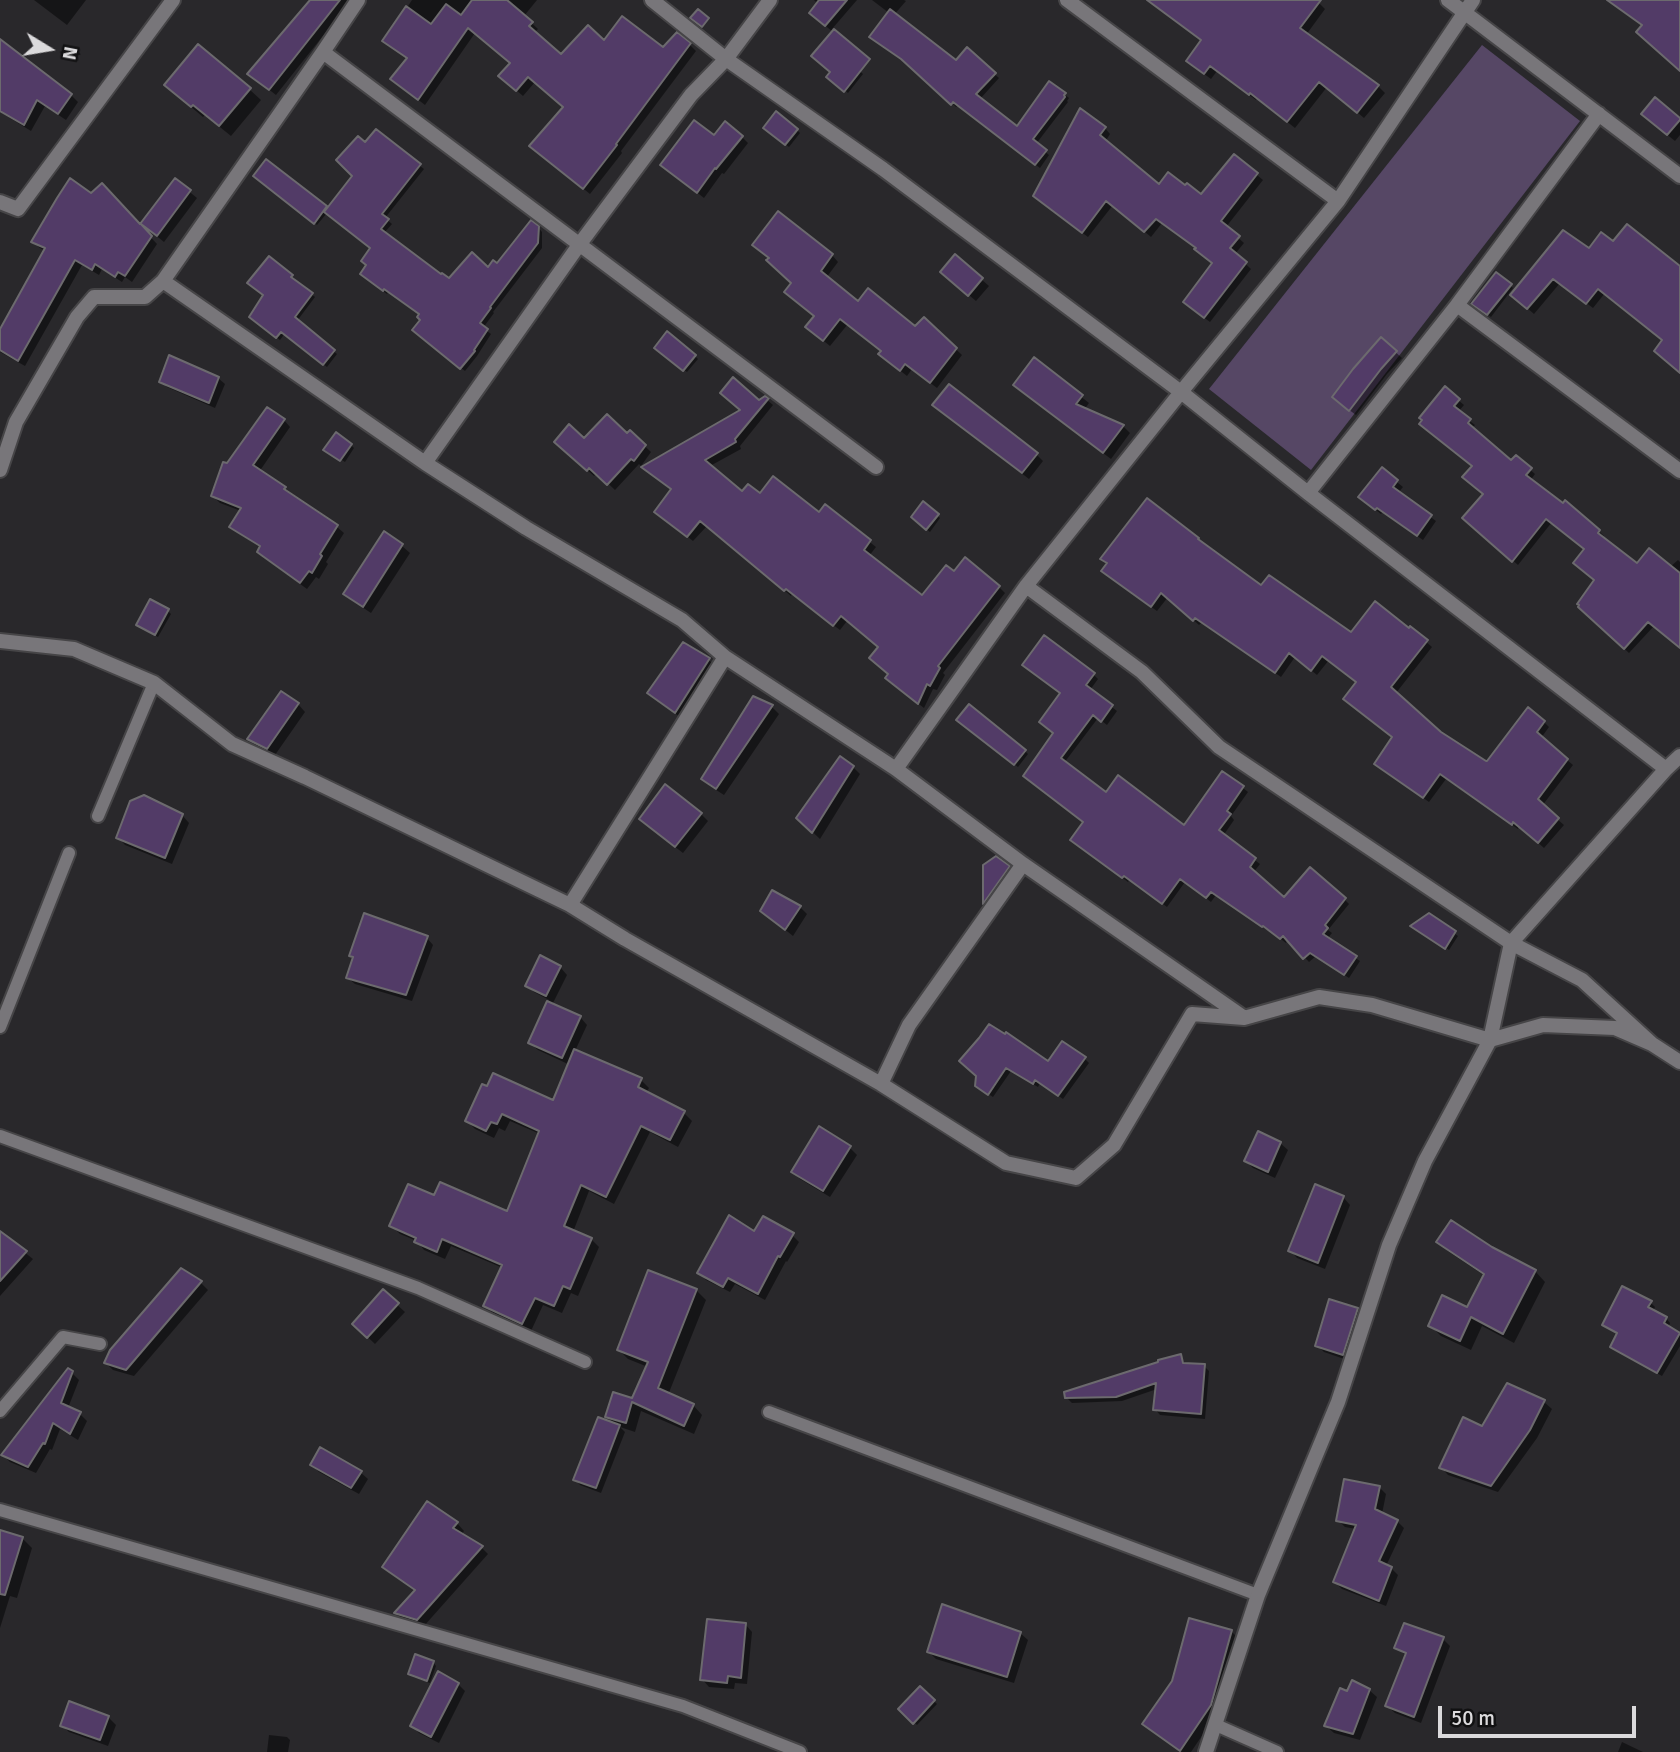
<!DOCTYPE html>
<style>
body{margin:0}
#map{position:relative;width:1680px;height:1752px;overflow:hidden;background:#29282b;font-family:Signika,sans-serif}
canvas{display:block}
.north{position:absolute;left:14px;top:14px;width:70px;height:70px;-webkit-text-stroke:5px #111112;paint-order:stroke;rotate:101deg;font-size:19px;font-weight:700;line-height:28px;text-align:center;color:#dbdadc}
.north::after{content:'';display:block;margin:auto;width:24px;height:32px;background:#dbdadc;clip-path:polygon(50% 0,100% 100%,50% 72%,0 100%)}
.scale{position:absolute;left:1438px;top:1706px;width:198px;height:32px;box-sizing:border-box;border:4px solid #dbdadc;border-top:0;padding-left:9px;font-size:21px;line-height:24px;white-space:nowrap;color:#dbdadc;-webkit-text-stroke:5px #111112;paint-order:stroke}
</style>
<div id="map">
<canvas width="1680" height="1752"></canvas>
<div class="north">N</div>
<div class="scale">50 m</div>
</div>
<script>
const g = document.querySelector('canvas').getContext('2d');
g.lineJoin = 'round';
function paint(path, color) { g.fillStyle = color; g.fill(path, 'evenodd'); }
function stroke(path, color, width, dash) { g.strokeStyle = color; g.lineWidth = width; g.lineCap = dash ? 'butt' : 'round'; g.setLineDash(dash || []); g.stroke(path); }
paint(new Path2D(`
 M1482,45L1580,121L1311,470L1209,389Z`), '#564765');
paint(new Path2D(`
 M34,0H86L67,25Z
 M312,0H349V3L276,95L249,74Z
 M412,0H537L524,16L538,29L534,33L561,56L605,43L663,50L689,44L696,51L621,151L622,153L590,194L538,152L565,108L535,82L523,96L507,82L512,63L475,33L425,105L399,85L408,59L385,41Z
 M814,0H857L832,29L859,53L851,63L863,74L848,93L829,76L832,72L833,32L816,18L818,4Z
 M872,0H904L906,1L893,16Z
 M1148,0H1316L1325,9L1306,35L1378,86L1385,93L1364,118L1327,87L1295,128L1257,98L1256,100L1217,71L1211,79L1195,67L1203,41Z
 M967,50L999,78L980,99L1017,129L1064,94L1069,98L1067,101L1068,102L1036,144L1049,155L1040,168L959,105L956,107L897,53L956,62Z
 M0,57L71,95L78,102L66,120L45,106L31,131L0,112Z
 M249,89L261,100L231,136L205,115L203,117L178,96Z
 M1680,120V135L1675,141L1650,121Z
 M1105,128L1110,134L1105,142L1159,186L1202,196L1234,156L1263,180L1226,227L1244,243L1235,254L1251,269L1210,322L1191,308L1214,264L1197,248L1162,223L1151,237L1113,205L1088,237L1041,202Z
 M797,130L800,133L789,147L768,131Z
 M376,132L424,169L385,218L392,224L384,233L449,280L497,265L538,227L542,232V248L493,312L494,313L483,328L491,334L477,356L465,371L418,334L422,320L421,314L389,291L387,294L366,278L367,265L372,248L327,213L317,225L258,178L328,210L354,176L365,144Z
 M715,137H742L748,143L724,174L722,173L704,198L662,165Z
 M175,180L197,198L164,242L143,225L141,227L157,244L132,282L125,277L122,282L102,269L99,275L82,265L25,366L0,352V332L46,251L40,248L33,242L140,226Z
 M1613,243L1680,269V372L1664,341L1605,293L1593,308L1560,283L1534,314L1519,301L1589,251Z
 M832,255L838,262L826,278L858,303L915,329L924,319L962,355L937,388L912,369L907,376L887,360L882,351L848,324L830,346L814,333L816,316L793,298Z
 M270,258L292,276L295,279L294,281L315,297L297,321L337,354L327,367L285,333L280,340L254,320L265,296Z
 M950,279H981L989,286L976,301Z
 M1510,285L1513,288L1491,317L1476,306Z
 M1381,339L1402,358L1387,374L1356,415L1340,403Z
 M659,351L695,356L698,359L687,372Z
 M1035,360L1089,403L1084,410L1123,426L1130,433L1111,459L1022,392Z
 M218,378L225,384L215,408L167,387L161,381Z
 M1445,389L1464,405L1458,412L1475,425L1472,428L1511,463L1516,457L1535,474L1530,481L1599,531L1604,536L1602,538L1637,566L1670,567L1678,560L1680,562V647L1654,626L1629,653L1585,612L1596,581L1586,550L1552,522L1518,565L1470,523L1485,494Z
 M765,398L773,405L740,446L741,449L710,466L743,493L760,496L819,515L825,507L876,547L869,556L922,598L954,574L999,587L1005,593L943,673L945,675L937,690L933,689L924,708L893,684L880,647L847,621L840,630L792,594L791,596L707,526L693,541L656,512L759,402Z
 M941,411L1036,454L1043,461L1029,479Z
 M284,420L290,427L259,472L285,488L291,496L337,527L344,533L326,562L328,564L319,579L316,577L307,589L266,559L259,552L261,548L238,533L231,527L241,511L220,503L213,496L228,465Z
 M630,432L651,452L641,466L639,464L615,490L597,473L594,476L562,448L584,440L627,435Z
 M351,445L354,448L345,462L326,450Z
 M1382,470L1403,487L1398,493L1436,521L1423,540L1383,512L1381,514L1366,502Z
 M937,515L940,518L930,532L916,520Z
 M384,534L402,546L410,553L371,613L353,601L346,594Z
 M1109,577L1262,587L1351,634L1409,630L1410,628L1432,647L1396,693L1440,733L1487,764L1544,722L1549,727L1541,738L1573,765L1542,806L1564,825L1544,848L1519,826L1518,829L1446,779L1429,802L1382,769L1393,738L1357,682L1329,660L1317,675L1295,657L1281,677L1202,622L1199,625L1168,597L1157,611Z
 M168,611L171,614L158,637L138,625Z
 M684,644L709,660L716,667L683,719L656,700L649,693Z
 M1093,674L1098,679L1090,690L1117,711L1107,725L1098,718L1064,763L1106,794L1185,828L1223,773L1243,788L1248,792L1231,816L1234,820L1223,836L1260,864L1253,873L1284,900H1345L1349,904L1328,930L1332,933L1327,939L1360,961L1349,978L1316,956L1309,962L1288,939L1286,943L1268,929L1267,930L1216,895L1211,902L1185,882L1167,907L1130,879L1128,882L1077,844L1085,823L1030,780L1055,734L1046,727Z
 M754,699L772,707L779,714L724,795L710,786L703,778Z
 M298,704L305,712L275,755L256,746L249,739Z
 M962,723L1025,751L1028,754L1018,767Z
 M853,767L860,774L820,839L798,818Z
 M701,814L708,821L683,853L648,826Z
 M182,815L189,823L172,864L125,845L118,837Z
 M985,866L1009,867L1016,875L991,910L985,903Z
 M800,907L807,914L793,936L762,911Z
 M1429,915L1458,936L1449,950L1416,929Z
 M427,938L433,945L412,1001L355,984L348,978L354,958L351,955Z
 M560,967L567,975L552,1005L580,1017L587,1025L575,1051L641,1080L649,1088L646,1093L684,1113L692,1121L678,1147L650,1132L614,1204L589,1191L573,1232L591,1239L599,1247L578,1296L571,1293L562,1313L543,1305L531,1331L494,1314L486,1306L503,1268L451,1246L445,1259L424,1250L417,1241L400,1234L392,1226L435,1198L508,1213L540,1134L510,1121L505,1131L499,1128L494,1138L475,1129L467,1121L554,1102L570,1065L538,1050L530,1043L549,1000L534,992L527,985Z
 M990,1026L1048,1064L1085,1059L1089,1063L1063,1099L1040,1083L1038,1087L1011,1071L993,1097L982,1090Z
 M1280,1143L1288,1150L1275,1178L1253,1168L1246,1161Z
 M849,1147L857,1155L830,1197L800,1179L793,1171Z
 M1343,1197L1350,1205L1325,1269L1297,1258L1290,1250Z
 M0,1233L33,1259L0,1296Z
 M755,1234L792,1235L799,1242L787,1262L786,1261L765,1300L735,1284L730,1292L706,1280L700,1273Z
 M1438,1242L1491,1248L1535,1271L1545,1282L1514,1343L1482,1326L1471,1350L1441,1336L1430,1325L1468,1309L1485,1276L1449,1252Z
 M181,1270L201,1283L208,1290L134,1376L113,1370L106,1363Z
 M696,1290L706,1300L668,1395L693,1405L702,1415L694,1434L641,1411L635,1432L620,1427L625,1432L601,1493L580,1485L575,1479L616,1425L607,1416L633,1400L648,1367L628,1359L619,1350Z
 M383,1292L405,1312L375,1344L354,1324Z
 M1651,1303L1655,1307L1653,1311L1666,1318L1670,1323L1668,1328L1680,1335V1346L1662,1376L1617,1351L1612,1347L1619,1335L1604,1324Z
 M1357,1310L1365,1317L1350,1361L1324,1352L1317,1345Z
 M1180,1356L1186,1365L1204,1366L1209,1371L1205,1419L1160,1415L1155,1409L1157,1389L1122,1401L1072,1403L1066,1397Z
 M72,1373L79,1380L68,1408L80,1414L87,1421L78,1440L60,1429L52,1450L50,1449L36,1473L10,1462L3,1455Z
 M1508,1385L1544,1402L1552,1409L1537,1438L1498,1492L1448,1475L1441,1467L1483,1428Z
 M312,1465L360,1472L368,1479L359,1494L319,1472Z
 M1379,1487L1386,1494L1382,1514L1397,1521L1404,1528L1386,1566L1391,1568L1398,1575L1386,1606L1342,1589L1335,1582L1356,1529L1345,1527L1338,1520Z
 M457,1523L464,1531L461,1535L481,1547L488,1554L424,1626L403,1620L396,1613L416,1592L391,1574L384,1567Z
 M0,1532L22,1538L32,1548L17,1598L10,1596L0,1628Z
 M745,1624L752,1632L747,1684L735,1683L734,1689L709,1687L702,1679Z
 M1232,1632L1239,1639L1218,1712L1191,1752H1182L1152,1731L1144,1724Z
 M1020,1633L1028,1640L1014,1683L936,1659L929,1652Z
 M1443,1639L1450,1646L1421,1723L1395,1713L1387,1706L1407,1656L1396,1648Z
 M433,1662L436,1666L430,1683L413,1677L410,1673Z
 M458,1684L465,1691L439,1743L419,1733L412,1725Z
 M920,1688L937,1704L917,1725L900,1709Z
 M1369,1690L1377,1697L1360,1740L1334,1733L1326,1726L1348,1693Z
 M70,1703L108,1717L116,1725L108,1746L69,1732L62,1725Z
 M269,1735L287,1737L290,1740L288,1752H267Z
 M1622,1742L1643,1752H1618Z`), '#0007');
const building = new Path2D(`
 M310,0H340L269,90L247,74Z
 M472,0H507L533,22L529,26L561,54L588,25L604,40L622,16L663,47L677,32L691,43L616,144L617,145L583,189L529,146L563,107L528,77L516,91L498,76L510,63L468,28L418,100L390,79L407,58L382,41L406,6L431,24L446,4L461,15Z
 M819,0H847L825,26L809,13Z
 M1147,0H1321L1300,28L1379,85L1357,113L1319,82L1287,122L1250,93L1249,95L1210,66L1204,74L1186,61L1201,40Z
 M1607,0H1680V71L1636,32L1642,25Z
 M698,9L709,18L702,27L690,18Z
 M890,9L956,60L967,47L996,73L976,94L1017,126L1049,81L1066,93L1064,95L1065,97L1033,139L1047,150L1035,165L953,102L951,105L901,59L869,37Z
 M834,29L870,59L844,92L826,77L830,72L811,56Z
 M0,39L72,94L58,114L37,100L24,125L0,111Z
 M198,44L251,88L219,126L193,105L191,107L164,85Z
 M1655,97L1680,118V120L1667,135L1641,114Z
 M1080,108L1106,127L1100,135L1159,184L1168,172L1185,185L1187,183L1201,194L1234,154L1258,173L1221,221L1240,236L1230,248L1247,262L1204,318L1183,302L1212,263L1194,249L1196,248L1156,219L1144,232L1106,201L1082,233L1033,196Z
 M776,111L798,129L785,145L763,128Z
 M694,120L714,135L725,121L743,136L716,169L715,168L697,193L660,165Z
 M376,129L421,164L382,214L389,219L381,229L441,274L442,273L449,278L472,252L488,267L493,260L497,263L531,220L539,226L538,243L490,307L491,308L480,323L488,329L474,350L475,351L460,369L412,330L420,320L417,317L419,314L384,289L383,291L360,274L366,265L361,261L370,248L324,212L352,176L336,160L358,136L365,142Z
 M266,159L327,206L314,224L253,176Z
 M70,178L91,193L102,183L140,224L175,178L191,190L157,236L141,224L152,236L125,276L118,272L115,277L95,264L92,270L75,260L18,361L0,350V329L45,248L31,242L57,198Z
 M778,211L833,254L821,271L858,301L868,288L915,326L924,317L957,348L930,383L905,364L900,371L878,354L881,351L840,319L823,341L805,327L814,316L784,292L791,283L766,260L769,258L752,245Z
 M1627,224L1680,266V373L1654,351L1662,340L1598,289L1586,304L1553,279L1527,309L1510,295L1563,230L1589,248L1601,232L1613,241Z
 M955,254L983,278L968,296L940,272Z
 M269,256L293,275L291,277L313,293L295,317L335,350L323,365L281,332L276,338L249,317L263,295L247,283Z
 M1496,272L1512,284L1487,315L1471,304Z
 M667,331L696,355L683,371L654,348Z
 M1381,337L1397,351L1381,369L1349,411L1332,397L1353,369Z
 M169,355L219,377L209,403L159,382Z
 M1034,357L1083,395L1076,404L1124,425L1103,453L1013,385Z
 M733,377L759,400L765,396L769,398L735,439L736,442L705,460L742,491L748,484L760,493L773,476L819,512L825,504L871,540L864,550L922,595L946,565L954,571L965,557L1000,586L938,666L940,668L930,686L927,684L918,704L885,678L888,674L869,658L878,647L841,616L833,626L786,589L784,591L700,521L687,537L654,512L671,489L641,467L740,410L720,393Z
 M949,384L1038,453L1022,473L932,405Z
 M1445,386L1460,399L1454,406L1471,419L1468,423L1511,460L1516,455L1532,468L1526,475L1563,503L1565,500L1600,530L1598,533L1637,563L1649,548L1680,573V648L1648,622L1624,649L1578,607L1579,605L1577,604L1594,580L1573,563L1584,549L1546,519L1512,562L1462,518L1483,494L1462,477L1472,466L1419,424L1422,420L1419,418Z
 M267,407L285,419L253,465L286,487L284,489L338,525L320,554L322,556L312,573L309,571L300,583L257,552L260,546L229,527L241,508L211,496L223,462L227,463Z
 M607,414L627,433L630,430L646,445L634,461L631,459L607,485L589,468L587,471L554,442L569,424L584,438Z
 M336,432L352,444L340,461L323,450Z
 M1382,467L1398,480L1393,487L1432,515L1417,536L1377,508L1375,510L1358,497Z
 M1147,498L1199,538L1198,539L1261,585L1269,575L1351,632L1375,601L1409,628L1410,626L1428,640L1391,687L1441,732L1486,761H1487L1528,707L1545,721L1537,732L1568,759L1538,799L1559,818L1538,843L1513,822L1512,825L1440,774L1423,798L1374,764L1392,737L1343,699L1356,682L1322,656L1311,671L1289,653L1275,673L1195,618L1193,621L1161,593L1151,607L1101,571L1107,563L1100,559Z
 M923,501L939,514L926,530L911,517Z
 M384,531L403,544L363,607L343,594Z
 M150,599L169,609L155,635L136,625Z
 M1044,635L1095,673L1086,685L1113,705L1101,722L1093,715L1061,758L1106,792L1118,775L1184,825L1222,771L1244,786L1227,811L1231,814L1219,830L1256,858L1250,867L1284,897L1310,867L1346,898L1325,925L1328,928L1323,934L1357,956L1344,975L1310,953L1303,959L1283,936L1280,939L1263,926L1262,927L1211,892L1206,898L1180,879L1162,904L1124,876L1122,878L1070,840L1083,822L1023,776L1053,733L1039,722L1060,693L1022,665Z
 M683,642L710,658L675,713L647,693Z
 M281,691L299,703L267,749L247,739Z
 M753,696L773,705L716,789L701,779Z
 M969,704L1026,750L1014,765L956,720Z
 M840,756L854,766L812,833L796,818Z
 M665,784L702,813L675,847L639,819Z
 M144,795L183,814L165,858L116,838L130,801Z
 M996,856L1010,866L983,904V865Z
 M772,890L801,906L785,930L760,911Z
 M364,913L428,936L406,995L346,978L353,957L349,956Z
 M1429,913L1456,931L1445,949L1410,926Z
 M540,955L561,966L546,996L525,986Z
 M547,1001L581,1016L562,1058L528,1043Z
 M989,1024L1005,1034L1006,1032L1048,1061L1062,1041L1086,1057L1058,1096L1035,1080L1033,1084L1006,1068L988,1095L975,1086L976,1076L959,1061L979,1038Z
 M574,1049L642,1078L638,1087L685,1111L670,1140L641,1126L606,1197L581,1185L564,1226L592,1238L570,1289L563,1286L554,1306L535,1298L522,1324L483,1306L502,1265L442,1239L437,1252L414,1242L416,1238L389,1226L408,1184L434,1195L440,1182L507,1211L539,1131L502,1114L497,1124L491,1122L486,1131L465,1121L482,1084L487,1086L493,1073L553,1100Z
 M819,1126L851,1146L823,1191L791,1172Z
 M1258,1131L1281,1142L1268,1172L1244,1161Z
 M1315,1184L1344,1196L1318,1263L1288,1251Z
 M729,1215L754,1231L763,1216L794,1233L780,1257L778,1256L758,1294L728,1278L723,1287L697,1273Z
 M1451,1220L1492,1247L1536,1270L1503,1334L1471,1317L1460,1341L1428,1326L1442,1295L1467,1307L1484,1274L1436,1242Z
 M0,1231L27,1251L0,1281Z
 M181,1268L202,1281L126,1370L104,1363L110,1350Z
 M648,1270L697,1289L658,1388L694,1404L684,1426L632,1402L626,1423L605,1417L613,1392L632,1398L648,1362L617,1350Z
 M1622,1286L1652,1301L1648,1307L1667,1317L1664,1323L1680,1333L1657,1373L1610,1347L1617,1333L1602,1325Z
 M383,1289L399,1303L367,1338L352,1324Z
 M1329,1299L1358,1308L1343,1355L1315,1346Z
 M1181,1354L1183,1363L1205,1364L1201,1414L1153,1410L1156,1383L1116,1397L1065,1398L1064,1392L1158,1362V1360Z
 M68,1368L73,1371L61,1403L81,1412L70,1434L53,1423L45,1444L43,1443L28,1467L1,1455Z
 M1507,1383L1545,1400L1530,1430L1491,1486L1439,1468L1463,1417L1482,1426Z
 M598,1417L620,1425L596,1488L573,1480Z
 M320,1447L362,1471L351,1488L310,1465Z
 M1344,1479L1380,1486L1375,1509L1398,1520L1379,1561L1392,1567L1379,1601L1333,1582L1356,1525L1336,1521Z
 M427,1501L458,1522L453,1528L483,1546L417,1620L394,1613L415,1590L382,1567Z
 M0,1530L23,1537L5,1595L0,1594Z
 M942,1604L1021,1632L1007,1677L927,1652Z
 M1189,1618L1232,1630L1211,1705L1180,1751L1142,1724L1172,1681Z
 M707,1619L746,1623L741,1678L728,1676L727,1683L700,1680Z
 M1404,1623L1444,1637L1414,1717L1385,1706L1406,1653L1394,1648Z
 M415,1654L434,1661L427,1681L408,1674Z
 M438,1671L459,1683L431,1737L410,1726Z
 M1352,1680L1370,1689L1353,1734L1324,1726L1340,1688L1347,1691Z
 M920,1686L935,1700L913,1724L898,1709Z
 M69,1701L109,1716L100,1740L60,1726Z`);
paint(building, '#523b67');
stroke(building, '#6c6a6e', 2);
const service = new Path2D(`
 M98,816L154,683
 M0,1027L69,853
 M0,1136L418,1288L585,1362
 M0,1411L63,1337L100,1344
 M769,1412L1258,1595
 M0,1510L683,1706L800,1752
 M1216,1725L1277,1752`);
const minor = new Path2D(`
 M652,0L726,59L883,169L1181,392L1308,493L1666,769
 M1067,0L1338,201
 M1448,0L1680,176
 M323,52L876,467
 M0,202L18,209L173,0
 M163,281L425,463L526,528L682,620L725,657L896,769L1023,864L1243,1017
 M1457,305L1680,471
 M425,463L579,245L691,95L726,59L770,0
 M0,470L16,422L77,317L94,297H145L163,281L323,52L358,0
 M1308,493L1457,305L1599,114
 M1026,586L1142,672L1219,747L1511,943L1582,980L1652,1044L1680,1062
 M0,641L74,649L154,683L232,744L305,777L570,905L625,939L881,1084L1006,1163L1076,1178L1114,1145L1192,1014L1244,1018L1319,997L1372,1005L1490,1040L1543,1025L1615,1028L1652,1044
 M896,769L1026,586L1181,392L1338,201L1473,0
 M570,905L725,657
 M881,1084L909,1025L1023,864
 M1206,1752L1258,1595L1338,1402L1389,1245L1425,1161L1490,1040L1511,943L1666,769L1680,756`);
stroke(service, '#464547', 16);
stroke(minor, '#464547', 18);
stroke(service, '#78767a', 12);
stroke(minor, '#78767a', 14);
</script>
